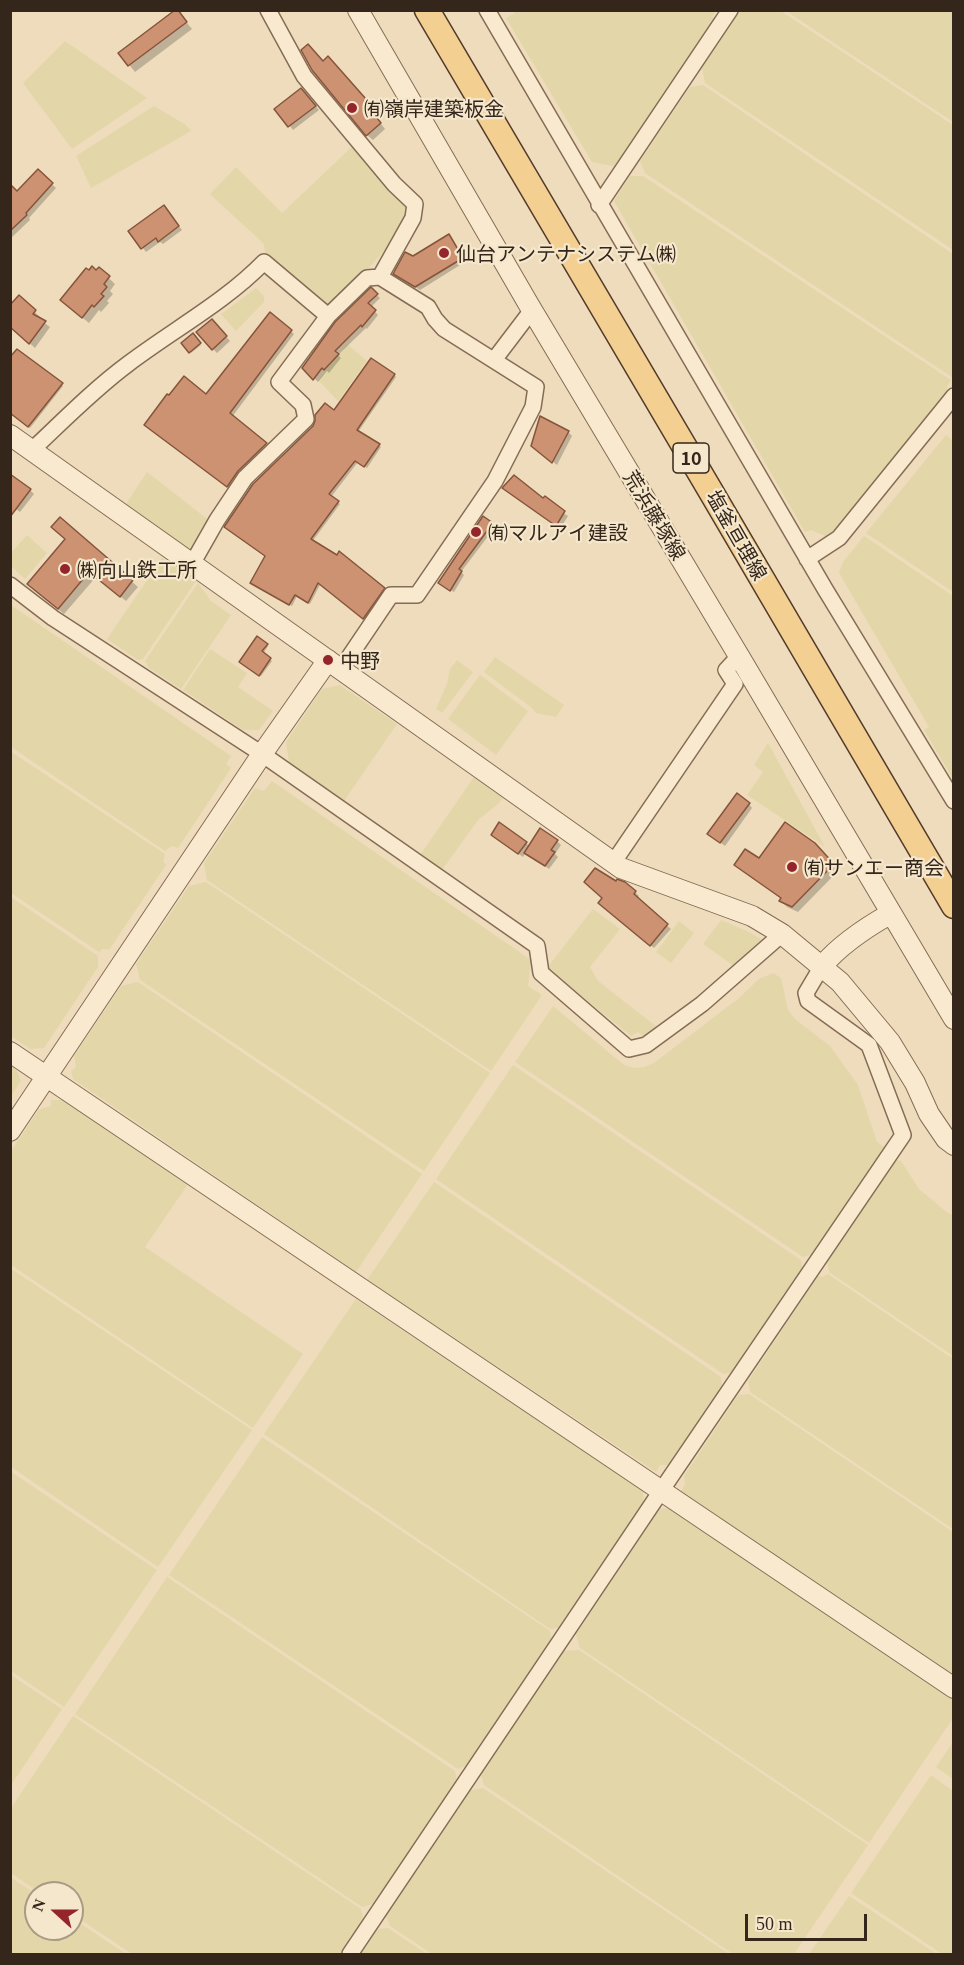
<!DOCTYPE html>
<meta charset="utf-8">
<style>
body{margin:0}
#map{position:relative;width:964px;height:1965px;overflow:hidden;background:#eedcbc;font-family:Georgia,serif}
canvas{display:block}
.frame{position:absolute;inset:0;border:12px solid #34261b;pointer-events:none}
.north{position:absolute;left:24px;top:1881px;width:60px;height:60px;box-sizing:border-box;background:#f5e7cc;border:2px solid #a89a85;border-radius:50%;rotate:291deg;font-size:16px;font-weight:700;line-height:24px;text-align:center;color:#34261b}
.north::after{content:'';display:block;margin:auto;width:21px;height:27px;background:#95252c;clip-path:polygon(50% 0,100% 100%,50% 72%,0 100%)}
.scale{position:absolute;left:745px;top:1914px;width:122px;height:27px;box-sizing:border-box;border:3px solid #34261b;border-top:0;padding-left:8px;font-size:18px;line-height:21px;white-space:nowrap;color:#34261b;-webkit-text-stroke:4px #f5e7cc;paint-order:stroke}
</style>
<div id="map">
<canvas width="964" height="1965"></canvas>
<div class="frame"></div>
<div class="north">N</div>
<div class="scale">50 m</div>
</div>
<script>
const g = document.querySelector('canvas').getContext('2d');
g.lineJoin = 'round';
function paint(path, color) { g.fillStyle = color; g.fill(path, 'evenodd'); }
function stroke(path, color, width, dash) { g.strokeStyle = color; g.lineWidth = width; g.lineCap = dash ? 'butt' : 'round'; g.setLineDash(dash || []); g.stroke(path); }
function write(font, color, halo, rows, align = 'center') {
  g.font = font + ' Georgia,"Noto Sans JP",serif'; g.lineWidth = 4.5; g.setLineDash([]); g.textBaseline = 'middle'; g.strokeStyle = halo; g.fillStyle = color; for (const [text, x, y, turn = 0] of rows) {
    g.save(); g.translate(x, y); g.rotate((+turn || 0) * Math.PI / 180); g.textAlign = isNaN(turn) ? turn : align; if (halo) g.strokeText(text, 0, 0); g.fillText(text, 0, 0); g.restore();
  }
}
paint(new Path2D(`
 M514,10L716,11L712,17L716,19L617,167L592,162L506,18L515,13Z
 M740,11H781L953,125V250L705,83L702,68Z
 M786,11H953V122Z
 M65,41L147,98L72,149L23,83Z
 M703,85L953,254V378L645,173L640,161L690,87Z
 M154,106L186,125L191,131L91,188L76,156Z
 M356,143L411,206L395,239L335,305L329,306L324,305L265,253L264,244L210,194L236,167L282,213Z
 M630,176H643L951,380L947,386L948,392L832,535L826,538L823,535L811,530L805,532L614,201Z
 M256,288L264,296V302L236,331L221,314Z
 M347,344L367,361L338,401L318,380Z
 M946,435L953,441V592L866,533Z
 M147,472L206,518L209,524L192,553L124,507Z
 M27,535L47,553L25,579L11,566L10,554Z
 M864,536L953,596V779L924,730L929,727L839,573L843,562Z
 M162,558L196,581L143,659L138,660L107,639Z
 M198,583L211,601L231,615L181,689L149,668L145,661Z
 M11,605L231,756L226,764L231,768L178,848L172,846L165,851L11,747Z
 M210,649L247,673L238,687L273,711L259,730H243L183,690Z
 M495,657L564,705L556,717L536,713L532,708L484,672Z
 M457,660L473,672L442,713L436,709L447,684L450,669Z
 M480,675L528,711L496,755L448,719Z
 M340,685L397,724L344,801L289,763L286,742L322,689Z
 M768,743L825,847L747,795L763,772L754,765Z
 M10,751L165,854L163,861L166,865L109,950L103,949L99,952L11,893Z
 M474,777L503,798L498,804L478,820L440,873L418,858Z
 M272,781L531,960L528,986L542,995L491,1071L207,880L204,863L255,788L264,791Z
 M206,882L490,1073L424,1171L140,980L136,964L189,886Z
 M11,897L98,956V967L44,1048L30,1049L11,1036Z
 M593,909L620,929L590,967L598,981L657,1027L644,1037L638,1032L631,1036L547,968Z
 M721,920L749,932L766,942L738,969L703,944Z
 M679,921L694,933L671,963L656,952Z
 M773,973L781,978L788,1010L795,1019L830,1046L858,1085L877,1142L886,1148L814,1254L803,1257L515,1062L553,1006L624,1065L635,1068L644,1067L654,1063L739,998L759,979Z
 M138,982L422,1174L356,1272L73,1079L71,1071L76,1067L74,1056L121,986Z
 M513,1065L801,1260L803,1271L735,1372L723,1374L436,1179Z
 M11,1066L17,1071L21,1081L11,1096Z
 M51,1100H63L188,1184L145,1247L303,1354L253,1428L11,1265V1151L39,1109L51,1106Z
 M895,1160L901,1161L919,1189L948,1213L953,1215V1356L829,1272L827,1261Z
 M434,1182L721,1377L723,1389L672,1465H660L656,1472L367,1280Z
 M10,1268L252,1430L158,1567L11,1467Z
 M828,1274L953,1359V1529L750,1392L748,1381L818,1276L822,1277Z
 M356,1299L643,1491L644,1505L563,1627L550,1629L264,1434Z
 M749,1394L953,1532V1677L680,1493L685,1484L684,1476L738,1395Z
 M262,1437L550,1631L552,1642L468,1765L458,1769L169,1575Z
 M10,1471L157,1570L64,1707L11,1671Z
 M669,1508L953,1700V1718L869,1843L580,1648L576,1634L660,1509Z
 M167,1577L455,1771L457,1783L373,1904L362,1907L75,1714Z
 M579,1650L868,1845L794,1954H733L484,1785L481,1775L564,1651Z
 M11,1675L62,1709L11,1785Z
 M73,1716L361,1909L364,1922L342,1954H132L72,1914V1893H40L11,1873V1808Z
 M953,1742V1779L936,1767Z
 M931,1775L953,1791V1954H942L851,1893Z
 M483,1788L729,1954H432L390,1926L386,1916L471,1790Z
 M10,1877L36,1894V1929H72V1918L126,1954H11Z
 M849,1896L937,1954H809Z
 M388,1928L427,1954H360L377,1929Z`), '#e3d7a9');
paint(new Path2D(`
 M177,11L192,29L135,72L120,53Z
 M333,63L370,105L368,107L385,129L373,140L367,135Z
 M305,94L319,110L293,130L277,109Z
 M38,171L56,188L29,218L30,220L10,239V197L18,194Z
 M167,211L182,230L163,244L160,242L146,252L130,232Z
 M452,240L465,262L420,290L398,277L413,258Z
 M99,269L115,284L110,291L113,294L107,301L109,303L101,312L99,310L89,323L68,306Z
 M371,290L380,298L371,307L378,315L367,329L366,328L338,355L341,358L329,373L327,371L318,382L304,368Z
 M19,297L40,317L39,319L50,327L35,348L10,326Z
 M215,324L230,341L217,353L213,349Z
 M291,331L294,334L232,417L269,447L231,489L148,428L169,397L206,396Z
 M193,335L201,345L191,353L183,343Z
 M17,351L63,386L30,428L10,414V359Z
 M394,375L396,377L358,432L381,447L367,468L358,462L331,497L340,504L312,542L337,556L340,553L386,591L366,620L321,583L310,604L297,596L292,606L254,585L335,412Z
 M568,432L572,436L557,465L535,447Z
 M30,490L34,494L20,512L10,505Z
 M508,492L543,501L568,516L560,529Z
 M60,519L138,587L126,601L96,577L64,614L34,589L66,539Z
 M492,524L495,527L461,572L464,575L454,592L443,586Z
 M257,638L268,646L263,654L272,661L261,676L242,663Z
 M749,804L752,808L725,846L713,837Z
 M497,839L526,843L530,847L557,841L561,845L555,854L558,857L549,869L526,852L523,857Z
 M814,844L839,870L798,912L787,907L781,901L782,899L742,870L759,861Z
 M616,883L625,884L635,892L639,896L637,899L671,929L654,948L604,906Z`), '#0003');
const building = new Path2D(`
 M175,10H178L187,22L128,66L118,53Z
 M308,44L323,61L328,56L366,99L364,101L381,123L366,136L312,70L301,50Z
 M301,88L316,106L288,127L274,109Z
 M38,169L53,183L26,213L27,215L10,231V184L17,191Z
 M164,205L179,226L158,242L156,238L141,249L128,231Z
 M449,234L463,258L415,287L393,274L405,252L413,256Z
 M92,266L96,270L99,267L110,276L104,284L107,287L101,294L104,296L94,307L92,305L82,318L60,300L86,268L89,270Z
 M371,287L378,294L368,303L376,310L362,327L361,325L335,351L339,354L324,370L322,368L313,380L302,368L335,322Z
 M19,295L36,310L33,314L46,321L29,344L10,327V305Z
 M270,312L292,330L230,413L267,443L238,471L227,487L144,425L167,394L169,395L184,376L206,394Z
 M212,319L227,336L212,350L196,332Z
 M193,333L201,343L189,353L181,343Z
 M17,349L63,383L28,427L10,413V357Z
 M371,358L395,374L357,430L380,444L364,467L355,461L329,494L339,501L311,539L337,555L339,551L385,588L363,619L318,583L308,603L295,595L289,605L250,583L265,556L224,527L253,484L313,426L315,421V415L325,403L334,410Z
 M540,416L569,431L552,463L531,446Z
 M10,474L31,489L10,517Z
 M514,475L543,498L545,496L565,511L556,526L502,488Z
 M483,516L493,523L459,569L462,571L450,591L438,583Z
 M60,517L133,580L120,597L89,572L58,609L27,584L65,539L51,527Z
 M257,636L268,644L262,651L271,658L259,676L239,662Z
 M737,793L750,803L720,843L707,834Z
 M499,822L527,842L518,854L491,835Z
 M785,822L815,843L834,864L792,907L779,901L781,898L734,865L745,849L759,858Z
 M540,828L558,840L551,850L555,852L545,866L524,853Z
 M595,868L616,881L617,879L625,882L636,891L634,894L668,924L650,946L598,903L602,898L584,882Z`);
paint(building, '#cd9271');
stroke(building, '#85543b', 1.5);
const minor = new Path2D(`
 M268,10L304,76L394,184L415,204L413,218L380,277
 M487,10L825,589L954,801
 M599,205L730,10
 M494,360L532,310
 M32,450C63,421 93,390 128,364C173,330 225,302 264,262L328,316
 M807,559L839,538L954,396
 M192,564L217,520L245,478L306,419L303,405L279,382L328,316L367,278L380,277L428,307L435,319L444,329L536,387L533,407L495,481L417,595H391L341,669
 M10,585L53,618L262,754L537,946L541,973L629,1049L646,1045L702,1004L782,934
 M613,863L735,684L726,670L739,656
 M350,1954L661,1491L903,1135L869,1045L808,1001L806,993L822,966`);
const tertiary = new Path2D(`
 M358,10L529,305L739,656L954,1019
 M10,435L621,868L752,916L782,934L840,982L890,1042L915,1083L929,1114L946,1139L954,1145
 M822,966C841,944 865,928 890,914
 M10,1052L954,1688
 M10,1131L262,754L328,660`);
const primary = new Path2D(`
 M427,10L710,490L954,906`);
stroke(minor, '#856c56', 18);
stroke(tertiary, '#856c56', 22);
stroke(primary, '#523b2a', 27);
stroke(minor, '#f9eacf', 15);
stroke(tertiary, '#f9eacf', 20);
stroke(primary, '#f3cf92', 24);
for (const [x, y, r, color] of [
 [352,108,6,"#95252c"],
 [444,253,6,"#95252c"],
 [476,532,6,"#95252c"],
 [65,569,6,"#95252c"],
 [328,660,6,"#95252c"],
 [792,867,6,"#95252c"]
]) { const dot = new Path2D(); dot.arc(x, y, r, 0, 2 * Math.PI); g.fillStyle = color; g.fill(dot); stroke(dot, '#f5e7cc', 2); }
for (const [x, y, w] of [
 [691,458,36]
]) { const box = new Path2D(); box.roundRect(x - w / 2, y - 15, w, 30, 4.5); g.fillStyle = '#f5e7cc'; g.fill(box); stroke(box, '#34261b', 1.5); }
write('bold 18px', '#34261b', null, [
 ["10",691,458]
]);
write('20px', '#34261b', '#f5e7cc', [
 ["㈲嶺岸建築板金",364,108],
 ["仙台アンテナシステム㈱",456,253],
 ["㈲マルアイ建設",488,532],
 ["㈱向山鉄工所",77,569],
 ["中野",340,660],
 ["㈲サンエー商会",804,867]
], 'left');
write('20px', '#34261b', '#f5e7cc', [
 ["荒浜藤塚線",655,515,59],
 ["塩釜亘理線",737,535,60]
]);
</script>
